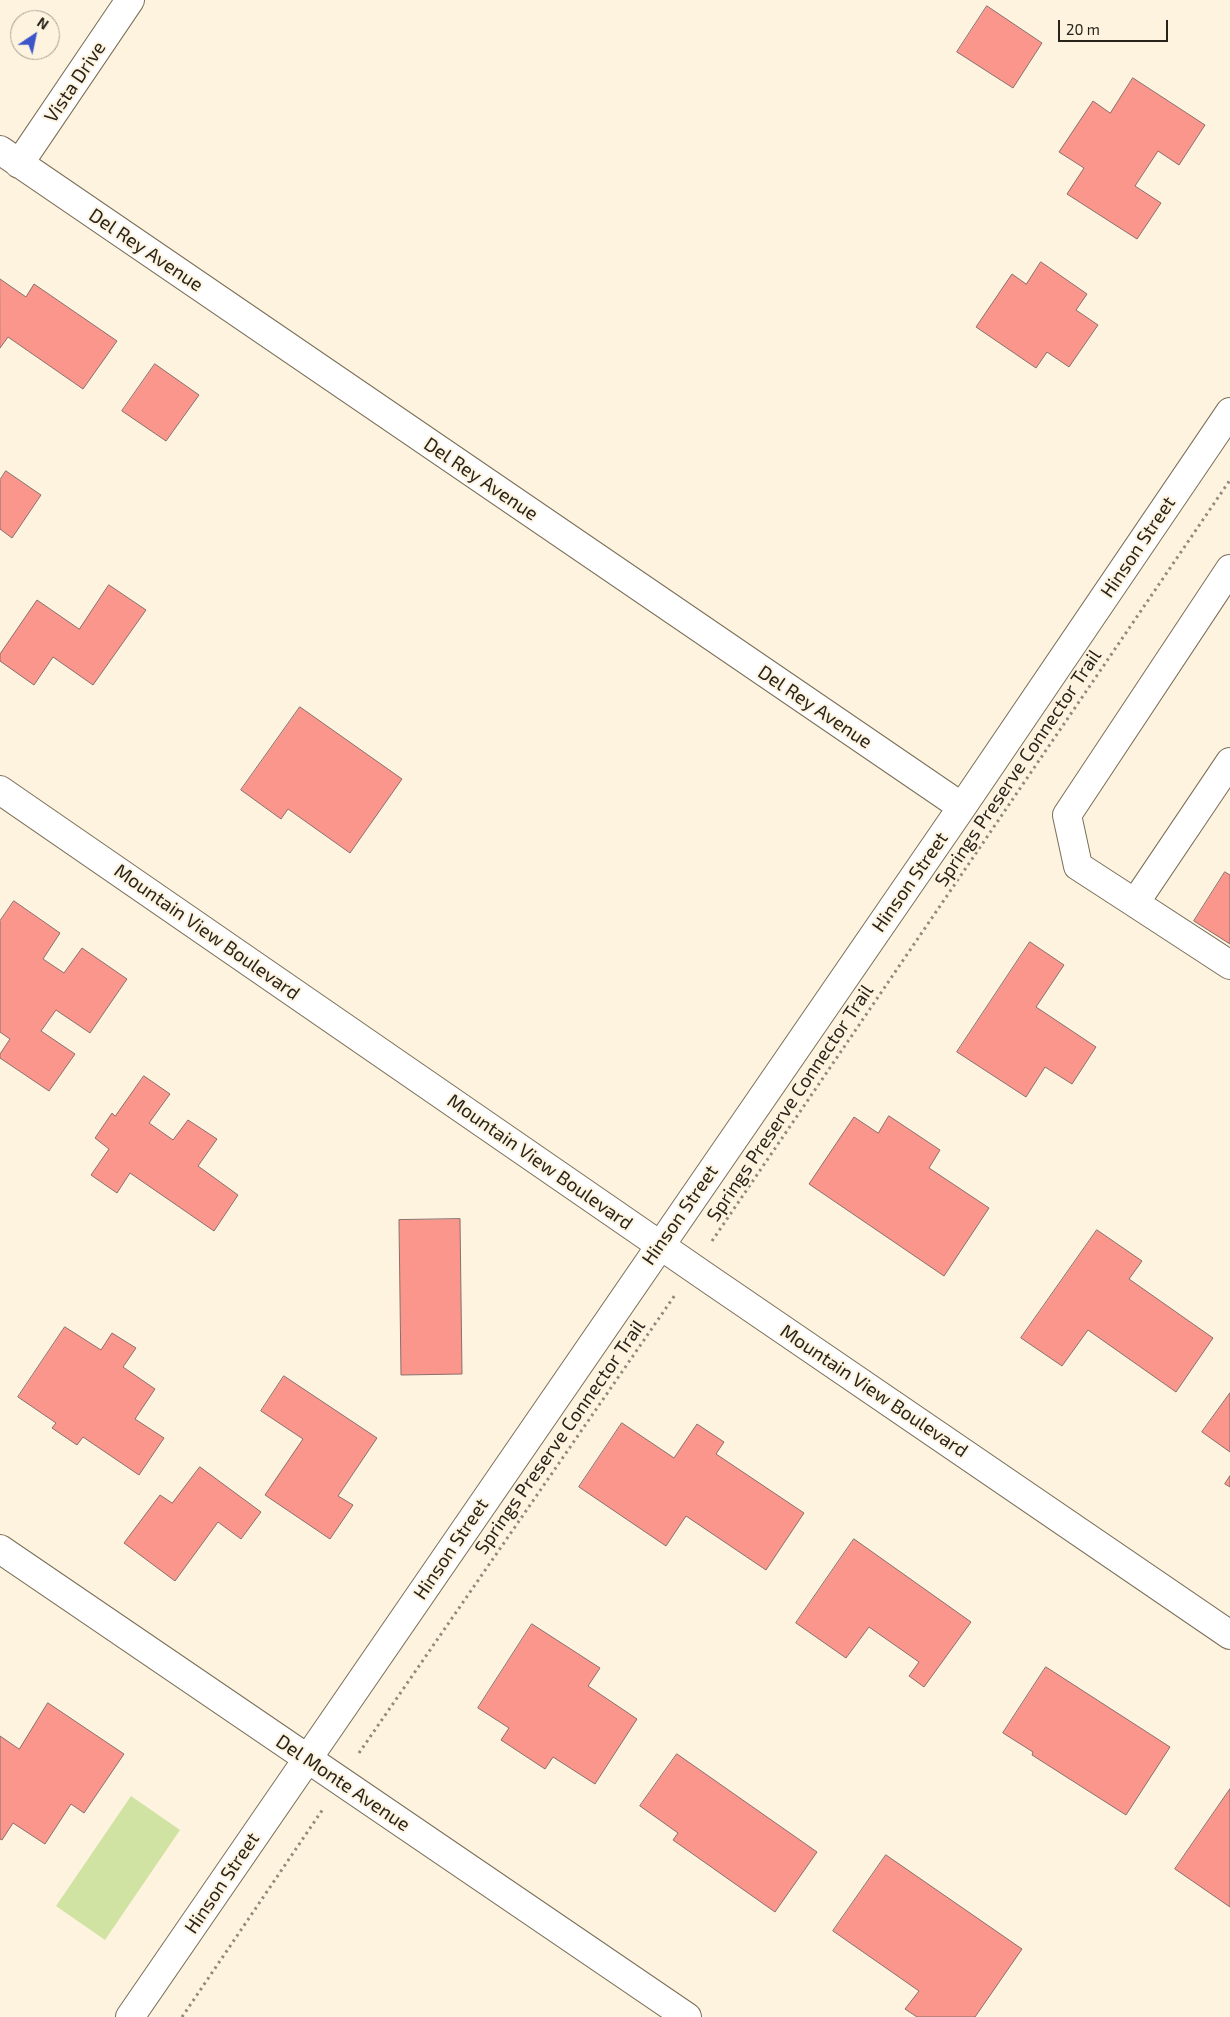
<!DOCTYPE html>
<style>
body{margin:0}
#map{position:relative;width:1230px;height:2017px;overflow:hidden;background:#fdf3df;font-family:"Exo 2",sans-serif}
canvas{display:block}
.north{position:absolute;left:10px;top:10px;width:50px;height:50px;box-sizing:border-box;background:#fdf3df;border:1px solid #a8a091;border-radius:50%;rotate:34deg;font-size:14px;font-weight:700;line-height:20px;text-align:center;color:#29241b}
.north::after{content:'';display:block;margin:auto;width:18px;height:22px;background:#3c56c9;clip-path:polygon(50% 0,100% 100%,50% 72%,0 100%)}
.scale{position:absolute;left:1058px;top:20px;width:110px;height:22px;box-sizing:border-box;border:2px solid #29241b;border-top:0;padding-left:6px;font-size:15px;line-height:18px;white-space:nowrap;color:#29241b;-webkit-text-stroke:4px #fdf3df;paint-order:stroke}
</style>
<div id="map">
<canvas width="1230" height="2017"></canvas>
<div class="north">N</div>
<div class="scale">20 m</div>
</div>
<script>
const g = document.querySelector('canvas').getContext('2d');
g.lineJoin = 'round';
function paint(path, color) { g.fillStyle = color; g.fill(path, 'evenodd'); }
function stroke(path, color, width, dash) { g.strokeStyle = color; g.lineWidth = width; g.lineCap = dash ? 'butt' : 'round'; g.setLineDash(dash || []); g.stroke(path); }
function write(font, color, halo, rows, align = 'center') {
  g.font = font + ' "Exo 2",sans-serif'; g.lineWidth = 4; g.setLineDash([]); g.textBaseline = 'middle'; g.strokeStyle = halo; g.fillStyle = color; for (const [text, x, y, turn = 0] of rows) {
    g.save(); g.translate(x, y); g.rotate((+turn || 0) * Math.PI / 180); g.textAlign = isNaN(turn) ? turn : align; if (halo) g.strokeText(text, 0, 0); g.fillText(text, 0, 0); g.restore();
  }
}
paint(new Path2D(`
 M131,1796L180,1830L105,1940L56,1906Z`), '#d1e3a3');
const building = new Path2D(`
 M987,6L1042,43L1013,88L957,52Z
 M1133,78L1205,125L1179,165L1158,151L1135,186L1161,203L1137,239L1067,194L1084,168L1059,152L1093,101L1110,113Z
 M1041,262L1087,294L1076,310L1098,325L1069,367L1047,352L1036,368L976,327L1012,274L1026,284Z
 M0,279L26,297L34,284L117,341L83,389L8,337L0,348Z
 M155,364L199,395L166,441L122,411Z
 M6,471L41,495L12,538L0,529V480Z
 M109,585L146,610L93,685L53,657L34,685L0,661V654L37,600L79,629Z
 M300,707L402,779L350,853L288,809L281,819L241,790Z
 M1225,872L1230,875V944L1194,921Z
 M14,901L60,933L43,959L64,973L82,948L127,979L90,1033L56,1010L41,1031L75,1054L49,1091L0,1058V1054L10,1039L0,1032V921Z
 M1030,942L1064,965L1036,1007L1096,1047L1072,1084L1045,1067L1026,1097L957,1052Z
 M144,1076L170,1094L149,1123L173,1140L188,1120L217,1139L198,1166L238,1195L214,1231L130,1173L117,1193L91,1175L109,1149L95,1138L112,1113L115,1116Z
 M889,1116L940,1150L929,1168L989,1208L944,1276L809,1184L854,1117L878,1133Z
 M460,1219L462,1374L401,1375L399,1220Z
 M1097,1230L1142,1261L1129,1279L1213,1338L1176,1392L1088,1330L1062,1366L1021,1338Z
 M65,1327L101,1350L112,1333L136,1348L123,1367L155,1389L135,1419L164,1438L139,1475L83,1437L77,1445L52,1428L56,1423L18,1397Z
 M284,1376L377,1438L338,1496L353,1505L330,1539L265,1495L303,1439L261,1411Z
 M1230,1393V1452L1202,1432Z
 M622,1423L674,1458L697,1424L724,1442L716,1454L804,1513L766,1570L686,1516L666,1546L579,1487Z
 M200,1467L261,1512L241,1539L218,1522L175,1581L124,1543L160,1495L172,1503Z
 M1230,1476V1487L1225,1484Z
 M854,1539L971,1622L924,1687L909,1676L919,1662L869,1627L846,1658L796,1623Z
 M532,1624L600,1668L588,1686L637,1719L595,1784L553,1757L545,1769L501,1740L509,1728L478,1708Z
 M1046,1667L1170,1747L1126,1815L1032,1755L1033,1752L1003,1733Z
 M48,1703L124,1754L84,1813L71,1804L45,1844L13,1823L2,1840L0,1839V1736L19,1749Z
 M677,1754L817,1852L775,1912L673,1840L678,1833L640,1806Z
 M1230,1789V1907L1175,1869Z
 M886,1855L1022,1949L975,2017H917L905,2009L919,1991L833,1931Z`);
paint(building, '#fa968c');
stroke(building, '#8a6f6c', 1);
const minor = new Path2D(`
 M0,150L962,807
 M19,164L130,0
 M1230,762L1135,903L1230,965
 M0,790L709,1279L1230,1635
 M1135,903L1078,866L1067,815L1230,569
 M0,1549L687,2017
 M130,2017L962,807L1230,412`);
stroke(minor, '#7a6f59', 30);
stroke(new Path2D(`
 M712,1241L1230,480
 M359,1753L675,1295
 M182,2017L323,1809`), '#91897b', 3, [2.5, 4]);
stroke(minor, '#fff', 28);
write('19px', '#29241b', '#fdf3df', [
 ["Vista Drive",75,82,-56],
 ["Del Rey Avenue",146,250,34],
 ["Del Rey Avenue",481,479,34],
 ["Hinson Street",1138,547,-56],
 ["Del Rey Avenue",815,707,34],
 ["Springs Preserve Connector Trail",1018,768,-56],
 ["Hinson Street",910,882,-55],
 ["Mountain View Boulevard",207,932,35],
 ["Springs Preserve Connector Trail",790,1103,-56],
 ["Mountain View Boulevard",540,1162,35],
 ["Hinson Street",680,1215,-55],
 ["Mountain View Boulevard",874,1391,34],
 ["Springs Preserve Connector Trail",560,1437,-55],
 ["Hinson Street",451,1549,-56],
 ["Del Monte Avenue",343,1783,34],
 ["Hinson Street",222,1883,-56]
]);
</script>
